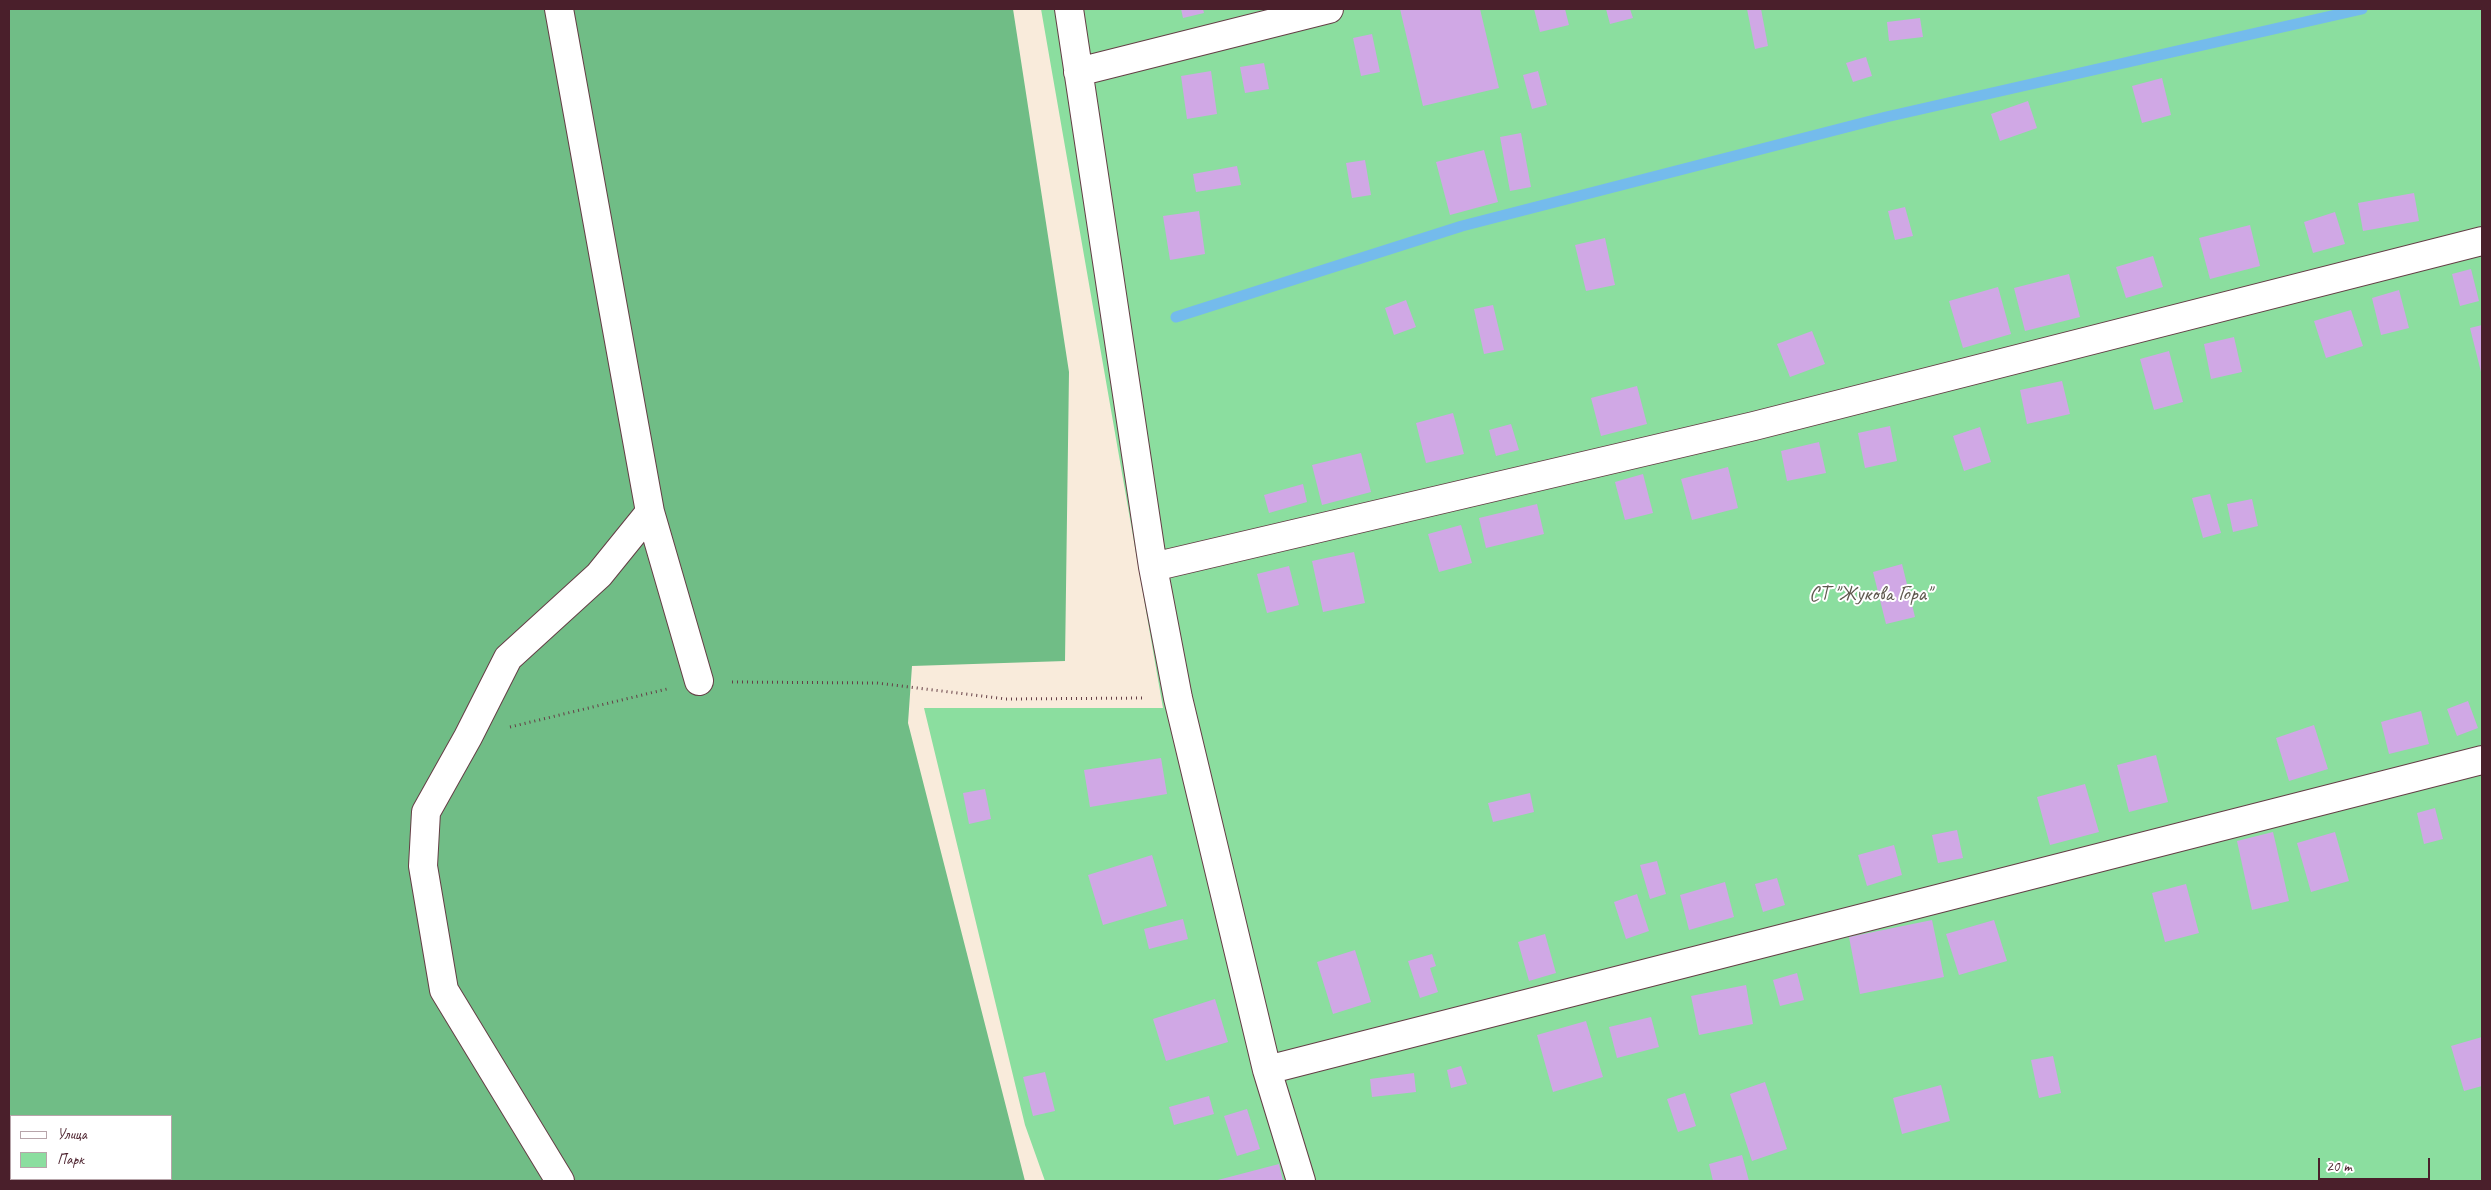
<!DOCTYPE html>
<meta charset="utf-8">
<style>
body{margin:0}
#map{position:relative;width:2491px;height:1190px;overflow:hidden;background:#f9ebdb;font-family:Caveat,sans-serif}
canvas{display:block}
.frame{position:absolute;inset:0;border:10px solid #4a1f2b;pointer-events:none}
.legend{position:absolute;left:10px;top:1115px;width:162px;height:65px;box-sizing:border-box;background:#fff;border:1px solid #b7a5aa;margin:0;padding:6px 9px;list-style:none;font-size:15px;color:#4a1f2b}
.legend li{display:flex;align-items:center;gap:10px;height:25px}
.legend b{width:25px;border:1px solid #b7a5aa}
.scale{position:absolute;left:2318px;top:1158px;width:112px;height:22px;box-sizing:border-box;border:2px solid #4a1f2b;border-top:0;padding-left:6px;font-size:15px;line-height:18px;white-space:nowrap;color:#4a1f2b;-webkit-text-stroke:4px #fff;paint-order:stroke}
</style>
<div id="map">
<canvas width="2491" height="1190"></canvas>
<div class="frame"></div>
<ul class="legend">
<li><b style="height:6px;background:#fff"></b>Улица</li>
<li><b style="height:14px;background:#8bde9f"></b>Парк</li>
</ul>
<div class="scale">20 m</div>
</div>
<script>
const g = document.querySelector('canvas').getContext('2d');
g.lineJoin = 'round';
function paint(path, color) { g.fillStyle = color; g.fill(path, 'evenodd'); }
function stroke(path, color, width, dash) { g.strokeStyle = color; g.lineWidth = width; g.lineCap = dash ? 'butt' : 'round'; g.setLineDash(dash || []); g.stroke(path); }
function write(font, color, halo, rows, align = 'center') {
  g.font = font + ' Caveat,sans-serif'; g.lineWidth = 4; g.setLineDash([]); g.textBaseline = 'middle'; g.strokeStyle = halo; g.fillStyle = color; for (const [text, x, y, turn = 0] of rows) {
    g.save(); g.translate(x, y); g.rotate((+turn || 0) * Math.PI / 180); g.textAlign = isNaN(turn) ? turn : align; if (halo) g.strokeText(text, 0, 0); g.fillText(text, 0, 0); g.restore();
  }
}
paint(new Path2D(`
 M1041,9H2482V1181H1045L1025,1125L924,708H1163Z`), '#8bde9f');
paint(new Path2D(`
 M9,9H1013L1069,372L1065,661L912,666L908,723L1025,1181H9ZM11,1116H171V1179H11Z`), '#70bd86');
stroke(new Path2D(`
 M1176,317L1462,226L1886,117L2362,9`), '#74bbec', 11);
paint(new Path2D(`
 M1181,9H1203L1204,13L1183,18Z
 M1400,9H1480L1499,88L1423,106Z
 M1534,9H1565L1569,25L1540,32Z
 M1606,9H1630L1633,18L1610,24Z
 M1747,9H1761L1768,46L1755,49Z
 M1920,18L1923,37L1889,41L1887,22Z
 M1372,34L1380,72L1361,76L1353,38Z
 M1866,57L1872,76L1853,82L1846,63Z
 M1264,63L1269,89L1245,93L1240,67Z
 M1211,71L1217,114L1187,119L1181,76Z
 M1538,71L1547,105L1532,109L1523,75Z
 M2162,78L2171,115L2142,123L2132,86Z
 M2028,101L2037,128L2000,141L1991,114Z
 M1521,133L1531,187L1510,191L1500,137Z
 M1484,150L1498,202L1450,215L1436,162Z
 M1365,160L1371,195L1352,198L1346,163Z
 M1237,166L1241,185L1196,192L1193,174Z
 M2414,193L2419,221L2363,231L2358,203Z
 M1905,207L1913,236L1895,240L1888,211Z
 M1199,211L1205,254L1170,260L1163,216Z
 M2335,212L2345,244L2313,253L2304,222Z
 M2250,225L2260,266L2210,279L2199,238Z
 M1605,238L1615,285L1586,291L1575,245Z
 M2153,256L2163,287L2126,298L2116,267Z
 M2471,269L2479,301L2460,306L2452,274Z
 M2069,274L2080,317L2025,331L2014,288Z
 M1998,287L2011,334L1963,348L1949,301Z
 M2399,290L2409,328L2381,335L2372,298Z
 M1406,300L1416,327L1394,335L1385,308Z
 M1493,305L1504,350L1484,354L1474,309Z
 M2351,310L2363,346L2326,358L2314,321Z
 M2482,325V376L2470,328Z
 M1812,331L1825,364L1790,377L1777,344Z
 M2234,337L2242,372L2211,379L2204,344Z
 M2169,351L2183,402L2154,410L2140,359Z
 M2062,381L2070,414L2027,424L2020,390Z
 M1637,386L1647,424L1601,436L1591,398Z
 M1453,413L1464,454L1426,463L1416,423Z
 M1511,424L1519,450L1496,456L1489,430Z
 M1890,426L1897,461L1865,468L1858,433Z
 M1980,427L1991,462L1964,471L1953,436Z
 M1819,442L1826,473L1787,481L1781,451Z
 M1361,453L1371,492L1322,505L1312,465Z
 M1728,467L1738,508L1692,520L1681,479Z
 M1643,474L1653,513L1625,520L1615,482Z
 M1303,484L1307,502L1269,513L1264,495Z
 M2210,494L2221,533L2203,538L2192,498Z
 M2252,499L2258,526L2233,532L2227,504Z
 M1537,504L1544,534L1486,548L1479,518Z
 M1461,525L1472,563L1439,572L1428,534Z
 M1354,552L1365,603L1323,612L1312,561Z
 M1902,564L1915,617L1886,624L1873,572Z
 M1289,566L1299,605L1267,613L1257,574Z
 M2468,701L2478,728L2457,736L2447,709Z
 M2421,711L2429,744L2389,754L2381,722Z
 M2314,725L2328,769L2289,781L2276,738Z
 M2156,755L2168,802L2129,812L2117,765Z
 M1161,758L1167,794L1090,807L1084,770Z
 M2085,784L2099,832L2050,845L2037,797Z
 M985,789L991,819L969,824L963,793Z
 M1530,793L1534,812L1493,822L1488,803Z
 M2435,808L2443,839L2424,844L2417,813Z
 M1957,830L1963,858L1938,863L1932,835Z
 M2273,832L2289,901L2252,910L2237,841Z
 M2335,832L2349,881L2311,892L2297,843Z
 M1894,845L1902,875L1867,886L1858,855Z
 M1152,855L1167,906L1103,925L1088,875Z
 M1657,861L1666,894L1650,899L1640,865Z
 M1777,878L1785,905L1763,912L1755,884Z
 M1725,882L1734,917L1689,930L1680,895Z
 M2186,884L2199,933L2165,942L2152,893Z
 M1637,894L1649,931L1626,939L1614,902Z
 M1183,919L1188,939L1149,949L1144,929Z
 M1932,920L1944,977L1860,994L1849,937Z
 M1994,920L2007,961L1959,975L1946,934Z
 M1545,934L1556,973L1529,981L1518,942Z
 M1355,950L1371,1002L1333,1014L1317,962Z
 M1432,954L1436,966L1430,968L1438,992L1420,998L1408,961Z
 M1797,973L1804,1000L1780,1006L1773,980Z
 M1746,985L1753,1024L1699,1035L1691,996Z
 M1215,999L1228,1042L1166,1061L1153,1019Z
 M1651,1017L1659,1047L1617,1058L1609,1027Z
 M1586,1021L1603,1077L1553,1092L1537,1035Z
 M2482,1037V1086L2464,1091L2451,1046Z
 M2053,1056L2061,1093L2039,1098L2031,1060Z
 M1461,1066L1467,1084L1451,1088L1447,1070Z
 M1045,1072L1055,1111L1033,1116L1023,1077Z
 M1414,1073L1416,1092L1372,1097L1370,1079Z
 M1765,1082L1787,1149L1752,1161L1730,1094Z
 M1941,1085L1950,1121L1902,1134L1893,1098Z
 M1685,1093L1696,1126L1678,1132L1667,1099Z
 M1209,1096L1214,1114L1174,1125L1169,1107Z
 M1247,1109L1260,1149L1237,1156L1224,1116Z
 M1742,1155L1749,1181H1713L1709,1164Z
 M1279,1164L1283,1181H1214Z`), '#d0a8e5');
const minor = new Path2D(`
 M559,9L650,512L699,681
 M1069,9L1153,567L1178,698L1267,1070L1301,1181
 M1078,72L1329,9
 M1153,567L1754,426L2482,241
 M1267,1070L2482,760
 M560,1181L444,990L423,866L426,812L468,737L508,658L599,575L650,512`);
stroke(minor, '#643e45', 30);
stroke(new Path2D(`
 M732,682L877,683L1006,699L1145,698
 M510,727L667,689`), '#643e45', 3, [1, 4]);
stroke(minor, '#fff', 28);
write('21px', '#5e584e', '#fff', [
 ["СТ \"Жукова Гора\"",1870,594]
]);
</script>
